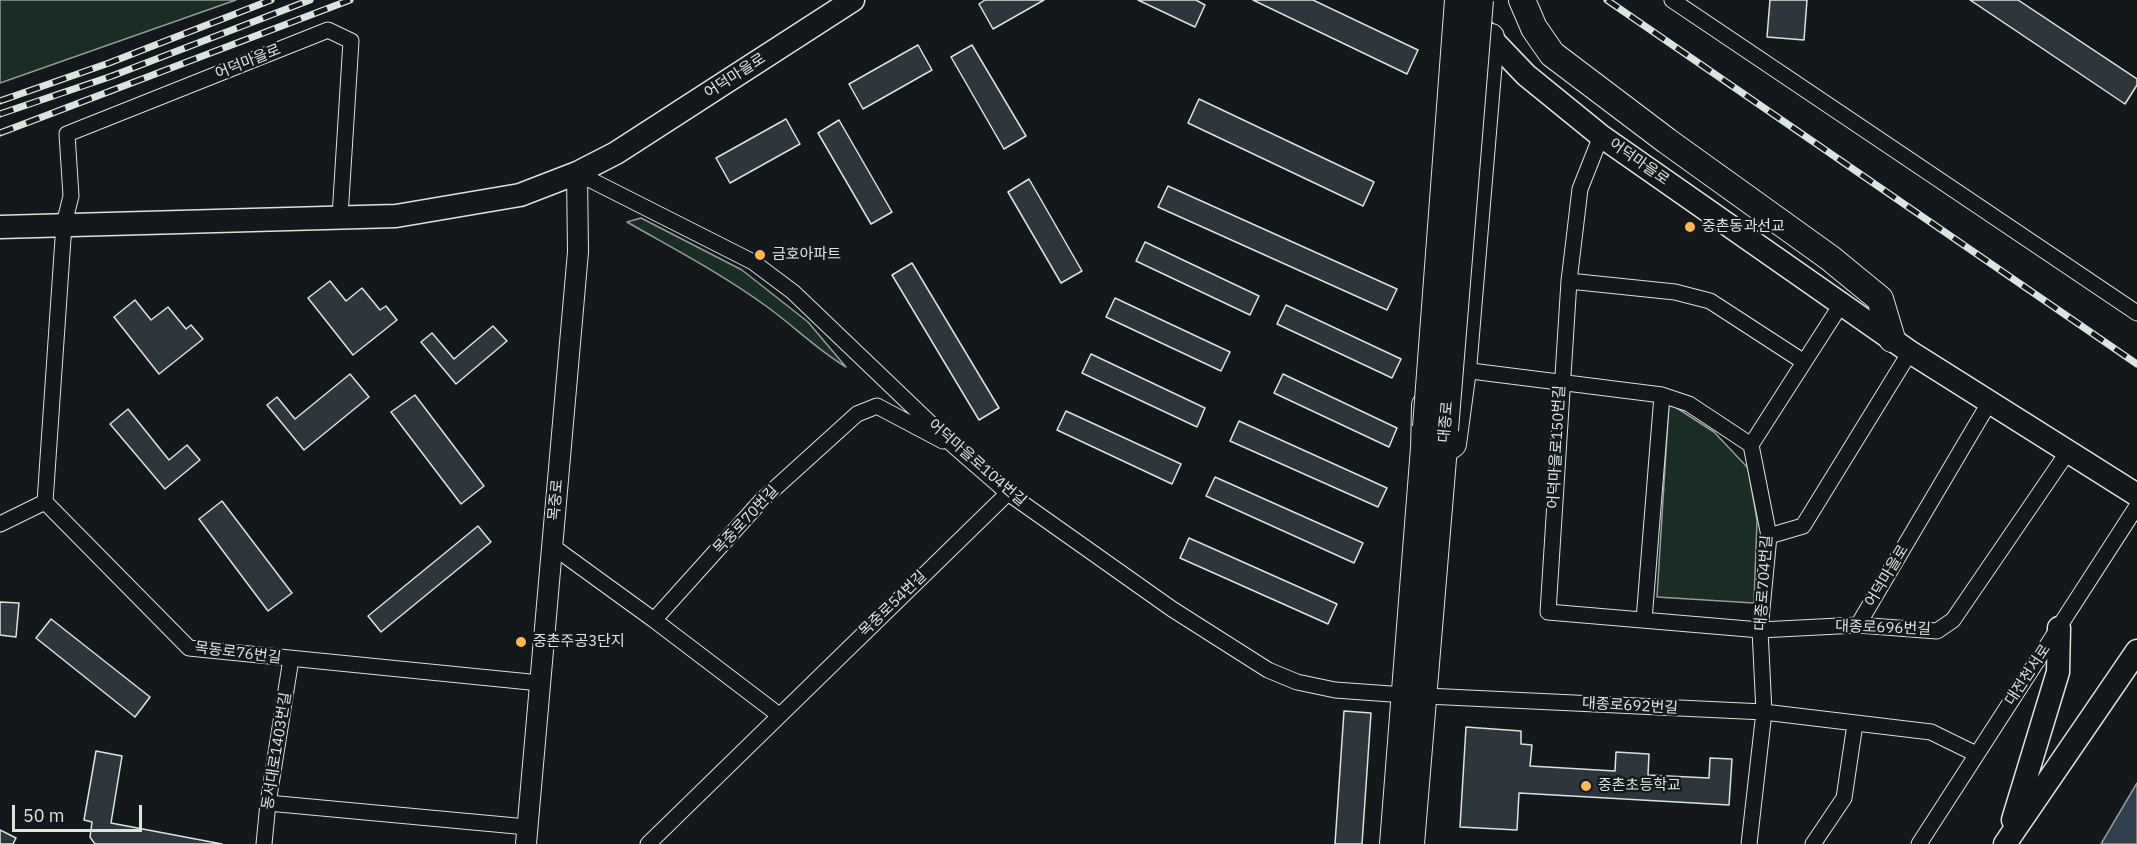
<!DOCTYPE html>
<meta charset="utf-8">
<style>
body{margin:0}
#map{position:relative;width:2137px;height:844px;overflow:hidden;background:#14181c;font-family:"IBM Plex Sans",sans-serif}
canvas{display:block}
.scale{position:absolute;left:12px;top:805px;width:130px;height:27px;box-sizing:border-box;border:3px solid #d8e6dc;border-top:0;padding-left:8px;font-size:18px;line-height:21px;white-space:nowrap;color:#d8e6dc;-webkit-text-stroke:4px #14181c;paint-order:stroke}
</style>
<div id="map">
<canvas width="2137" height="844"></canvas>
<div class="scale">50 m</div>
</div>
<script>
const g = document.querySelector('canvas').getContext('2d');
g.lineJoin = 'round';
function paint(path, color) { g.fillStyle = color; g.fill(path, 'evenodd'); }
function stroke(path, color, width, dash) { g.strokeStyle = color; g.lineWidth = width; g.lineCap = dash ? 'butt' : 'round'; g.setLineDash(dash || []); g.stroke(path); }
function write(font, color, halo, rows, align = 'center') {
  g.font = font + ' "IBM Plex Sans","Noto Sans KR",sans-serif'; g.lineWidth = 4.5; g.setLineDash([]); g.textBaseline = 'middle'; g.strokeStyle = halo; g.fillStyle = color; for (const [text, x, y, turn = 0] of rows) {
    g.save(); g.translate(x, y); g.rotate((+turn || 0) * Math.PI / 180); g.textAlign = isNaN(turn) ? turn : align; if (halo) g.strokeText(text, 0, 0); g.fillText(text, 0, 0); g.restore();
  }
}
const green = new Path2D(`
 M0,0H236L0,83Z
 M641,218L742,270L808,322L846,367C816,349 794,326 766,306C722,274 674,249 627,222Z
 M1669,403L1714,432L1748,468L1757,520L1754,603L1657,597Z`);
paint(green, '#1a2d24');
stroke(green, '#939e99', 1.5);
const water = new Path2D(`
 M2137,783V844H2101Z`);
paint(water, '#2f3f4d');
stroke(water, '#939e99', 1.5);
const building = new Path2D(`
 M985,0H1044L993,29L979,4Z
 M1138,0H1196L1205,5L1195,27Z
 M1253,0H1313L1418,50L1407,74Z
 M1770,0H1807L1804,40L1767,37Z
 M1970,0H2018L2137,79V85L2125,104Z
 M918,45L932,70L863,109L849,84Z
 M972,45L1026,136L1004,149L951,57Z
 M1199,99L1374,182L1363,206L1188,123Z
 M786,119L800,144L730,183L716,158Z
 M839,120L892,212L871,224L818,133Z
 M1029,179L1082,271L1061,283L1008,192Z
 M1168,186L1397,289L1387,310L1158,207Z
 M1145,242L1259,296L1250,315L1136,261Z
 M912,263L999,408L979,420L892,275Z
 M330,281L346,301L362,288L380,310L386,306L397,320L353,355L308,298Z
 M1115,298L1230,352L1221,371L1106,317Z
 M135,300L151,320L168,307L186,329L191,325L203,339L159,374L114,317Z
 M1286,305L1401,359L1392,378L1277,324Z
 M493,326L507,341L456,384L421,342L432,333L454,359Z
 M1091,354L1205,408L1197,427L1082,373Z
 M350,374L369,397L304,450L267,405L277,397L295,419Z
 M1283,374L1397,428L1389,447L1274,393Z
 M415,395L484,486L461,504L391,412Z
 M128,409L169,460L187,445L200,460L165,489L110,424Z
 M1066,411L1181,464L1172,484L1057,430Z
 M1239,421L1387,488L1378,507L1230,441Z
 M1215,477L1363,543L1354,563L1206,496Z
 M222,501L292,593L268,611L199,519Z
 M478,526L491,542L381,632L368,616Z
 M1189,538L1337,604L1328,624L1180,558Z
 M0,602L19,603L16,637L0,635Z
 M51,619L150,697L135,717L36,638Z
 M1344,711L1371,713L1362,844H1335Z
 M1466,727L1521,731V744L1532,745L1530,766L1615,771L1616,752L1649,754L1648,775L1709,778L1710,758L1732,759L1729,805L1519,793L1517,830L1460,827Z
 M96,751L122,756L111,823L222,844H95L90,837L92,822L84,820Z
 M0,830L16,838L13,844H0Z`);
paint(building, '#2c363c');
stroke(building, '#d8e6dc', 1.5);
const minor = new Path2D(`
 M1672,0L2137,313
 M1601,136L1580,189L1569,281L1548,612L1760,630L1858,625L1937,631L1953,620L2067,453
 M577,173L753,262L793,292L954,446L1008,493L1172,609L1268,670L1297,682L1335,690L1405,695L1764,712L1931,732L1976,754
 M1569,281L1675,292L1710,301L1804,362
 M1463,370L1662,395L1689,404L1751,445L1769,536L1760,630L1764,712L1749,844
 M1751,445L1842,303
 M45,502L64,224L71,196L67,134L328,30L351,41L340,216
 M0,524L45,502L189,648L540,683
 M1769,536L1803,526L1910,352
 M552,546L654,620L762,500L857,414L877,406L943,441
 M654,620L779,715
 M1644,620L1662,395
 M1858,625L1989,403
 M268,803L527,827
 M264,844L268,803L291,659
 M648,844L1008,493
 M1813,844L1844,798L1855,724
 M1919,844L2137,506`);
const tertiary = new Path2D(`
 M526,844L578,252L577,173`);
const secondary = new Path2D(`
 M1482,29L1526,75L1601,136L1910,352L2137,495
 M0,227L396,216L520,195L577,173L616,153L853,0
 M2013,820L2058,672L2059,628
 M2005,844L2137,651`);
const primary = new Path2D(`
 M1522,0L1534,28L1552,54L1667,141L1830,258L1880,299L1892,339
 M1443,451L1453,444L1463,370L1491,37
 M1424,452L1425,405
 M1393,844L1425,435
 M1411,844L1445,435`);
stroke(minor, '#d8e6dc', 17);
stroke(tertiary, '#d8e6dc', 22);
stroke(secondary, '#d8e6dc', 25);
stroke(primary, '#d8e6dc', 28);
stroke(minor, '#14181c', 15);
stroke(tertiary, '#14181c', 20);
stroke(secondary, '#14181c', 22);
stroke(primary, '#14181c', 26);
const rail = new Path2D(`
 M1607,0L2137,364
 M0,101L109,63L271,0
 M0,114L112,76L310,0
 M0,133L350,0`);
stroke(rail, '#d8e6dc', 7);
stroke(rail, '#14181c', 4.5, [14]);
const primaryBridge = new Path2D(`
 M1426,427L1458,0
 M1445,430L1480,0`);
stroke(primaryBridge, '#d8e6dc', 28, []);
stroke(primaryBridge, '#14181c', 26);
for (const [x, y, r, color] of [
 [1690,227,6,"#ffb74d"],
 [760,255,6,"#ffb74d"],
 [521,642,6,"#ffb74d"],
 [1586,786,6,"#ffb74d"]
]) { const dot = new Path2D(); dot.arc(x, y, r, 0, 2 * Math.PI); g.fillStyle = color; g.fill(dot); stroke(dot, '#14181c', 2); }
write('15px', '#d8e6dc', '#14181c', [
 ["어덕마을로",248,62,-22],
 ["어덕마을로",735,76,-33],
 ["어덕마을로",1639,162,35],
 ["대종로",1446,422,-85],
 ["어덕마을로150번길",1557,447,-87],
 ["어덕마을로104번길",977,463,41],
 ["목중로",556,500,-85],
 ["목중로70번길",746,520,-47],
 ["어덕마을로",1887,576,-59],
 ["대종로704번길",1764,583,-86],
 ["목중로54번길",893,604,-44],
 ["대종로696번길",1883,628,2],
 ["목동로76번길",238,653,7],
 ["대전천서로",2028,675,-57],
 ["대종로692번길",1630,706,3],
 ["동서대로1403번길",277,751,-81]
]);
write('15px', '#d8e6dc', '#14181c', [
 ["중촌동과선교",1702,227],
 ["금호아파트",772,255],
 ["중촌주공3단지",533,642],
 ["중촌초등학교",1598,786]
], 'left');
</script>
